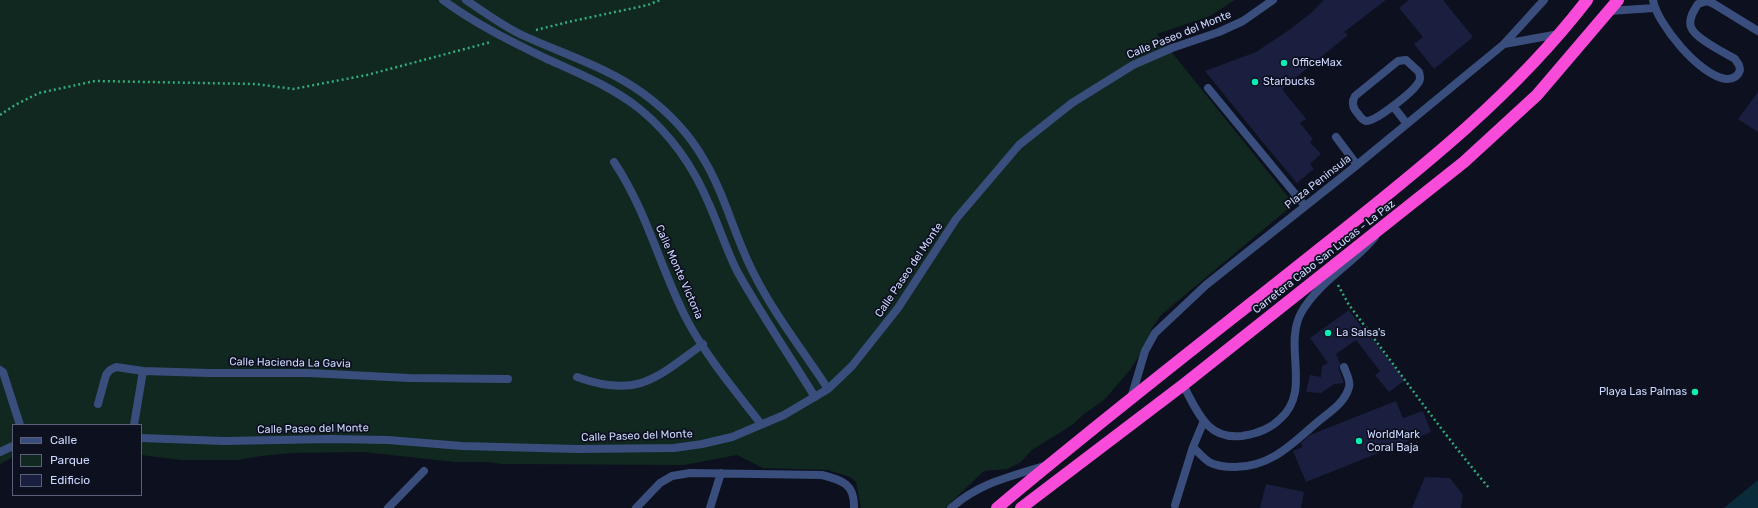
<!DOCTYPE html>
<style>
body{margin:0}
#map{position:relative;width:1758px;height:508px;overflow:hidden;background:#0d101e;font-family:Rubik,sans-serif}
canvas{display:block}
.legend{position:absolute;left:12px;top:424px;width:130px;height:72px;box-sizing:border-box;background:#0d101e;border:1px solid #596077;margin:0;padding:5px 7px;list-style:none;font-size:12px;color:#ccd7fd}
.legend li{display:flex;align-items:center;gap:8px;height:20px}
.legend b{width:20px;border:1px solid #596077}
</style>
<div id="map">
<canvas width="1758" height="508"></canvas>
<ul class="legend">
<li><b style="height:5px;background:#394e7c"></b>Calle</li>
<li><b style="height:11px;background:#10281f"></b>Parque</li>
<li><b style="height:11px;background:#1a1f3f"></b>Edificio</li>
</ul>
</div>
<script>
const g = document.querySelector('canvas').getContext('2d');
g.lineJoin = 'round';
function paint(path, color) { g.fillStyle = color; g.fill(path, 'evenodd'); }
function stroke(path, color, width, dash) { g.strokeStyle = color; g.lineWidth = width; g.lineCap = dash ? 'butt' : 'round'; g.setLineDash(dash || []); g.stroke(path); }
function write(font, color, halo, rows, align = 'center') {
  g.font = font + ' Rubik,sans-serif'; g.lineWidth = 3.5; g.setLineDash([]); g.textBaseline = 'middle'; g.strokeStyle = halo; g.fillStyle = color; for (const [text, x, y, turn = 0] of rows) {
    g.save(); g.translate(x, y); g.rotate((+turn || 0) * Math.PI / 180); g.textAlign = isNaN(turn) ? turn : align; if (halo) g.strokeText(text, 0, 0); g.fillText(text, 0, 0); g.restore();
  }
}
paint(new Path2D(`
 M0,0H1235L1210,16L1157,34L1294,204L1161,315L1152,328L1143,350L1130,370L1104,400L1084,414L1072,425L1032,450L1021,462L1007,469L984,471L945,508H861L856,482L850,477L828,470L763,468L737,455L684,465L502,464L487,462H455L363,452L292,453L261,456L238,460H181L141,455V425H13V457L0,464Z`), '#10281f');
paint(new Path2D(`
 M1758,480V508H1724Z`), '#0a2c3a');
paint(new Path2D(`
 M1324,0H1386L1344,32L1348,35L1282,89L1306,119L1300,123L1313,139L1310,142L1321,154L1310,164L1314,169L1297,183L1265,145L1205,71L1256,52L1289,30L1311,13Z
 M1409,0H1443L1473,37L1434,69L1414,44L1423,37L1399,8Z
 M1758,92V132L1738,119Z
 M1349,310L1367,335L1369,334L1405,380L1389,392L1375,375L1380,371L1356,340L1336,354L1340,363L1339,369L1344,383L1334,384L1321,393L1306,392L1310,375L1321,377L1322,366L1328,363L1310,338Z
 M1396,401L1403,418L1423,411L1431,432L1306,482L1293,451L1303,447L1301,443L1310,435Z
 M1425,477L1450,478L1463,495L1461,508H1412Z
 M1266,484L1304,492L1301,508H1260Z`), '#1a1f3f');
stroke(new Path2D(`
 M536,30L568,22L648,5L660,0
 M0,115L15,105L39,93L95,81L256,84L293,89L367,75L491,42
 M1338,285L1349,305C1396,367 1440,430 1489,488`), '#31ac7a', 2.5, [2, 3]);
stroke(new Path2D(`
 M1653,0C1657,24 1700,76 1726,79C1733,79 1738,77 1740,70L1739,65L1735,59C1725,53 1694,38 1691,27C1688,19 1694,10 1698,4L1707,1L1714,4L1758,31
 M1609,11L1654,8
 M1504,44L1544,0
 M1406,60L1419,72C1420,76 1421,80 1418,83C1413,92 1375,122 1366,121C1361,120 1358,113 1355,110C1352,105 1352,101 1355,96L1398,61Z
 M1208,88L1305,206
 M1393,106L1407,124
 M1336,137L1357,165
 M1183,385C1197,410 1206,440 1242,436C1256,434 1270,429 1280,419C1312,391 1283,347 1301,313C1318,282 1353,264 1375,237
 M1132,395L1145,351L1155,333L1206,285L1357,165L1504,44L1559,34
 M1193,447C1198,452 1203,458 1209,462C1216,466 1227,467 1235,467C1269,467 1290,446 1314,425C1326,414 1345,404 1349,387C1351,381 1346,373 1344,367
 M1175,505L1193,447L1203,423`), '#394e7c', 8);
stroke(new Path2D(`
 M443,0C474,23 510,41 545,58C578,73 613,87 641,110C671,135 694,168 709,204C719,226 726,249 737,271C761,314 789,355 815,397
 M466,0C484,12 503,26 522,35C563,54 607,67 644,94C667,111 689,134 703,158C725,194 734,235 753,272C772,311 804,352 828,389
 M614,162C647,211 660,268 687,320C706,356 736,392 761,424
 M0,370L3,372L20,425
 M577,377C638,399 656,378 703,344
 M98,404L106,375L110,370L116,367L143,371L209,373H309L409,378L508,379
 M134,425L143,371
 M141,438L224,441L331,439L388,440L462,446L577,449L674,448L702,444L732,437L784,415L828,389L852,366L898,308L956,219L1019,145L1072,103L1133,65L1172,48L1219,32L1243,21L1273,0
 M0,452L13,446
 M388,508L424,471
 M636,508L660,483L672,476L690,473L822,475C842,480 855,484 854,508
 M710,508L721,473
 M951,508C979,483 1009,477 1044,466`), '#394e7c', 8);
stroke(new Path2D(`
 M997,508C1105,417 1217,331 1327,243C1420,169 1514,95 1587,0
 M1021,508L1183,385L1464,162L1537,95L1618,0`), '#f94bda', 12);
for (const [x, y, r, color] of [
 [1284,63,4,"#08eeb6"],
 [1255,82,4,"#08eeb6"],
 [1328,333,4,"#08eeb6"],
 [1695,392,4,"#08eeb6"],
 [1359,441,4,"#08eeb6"]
]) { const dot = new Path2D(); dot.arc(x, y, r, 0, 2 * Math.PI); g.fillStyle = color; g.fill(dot); stroke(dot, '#0d101e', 1.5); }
write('11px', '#ccd7fd', '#0d101e', [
 ["Calle Paseo del Monte",1179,35,-22],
 ["Plaza Peninsula",1318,182,-38],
 ["Carretera Cabo San Lucas - La Paz",1324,257,-38],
 ["Calle Paseo del Monte",909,270,-56],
 ["Calle Monte Victoria",679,272,66],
 ["Calle Hacienda La Gavia",290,363,1],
 ["Calle Paseo del Monte",313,429,-1],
 ["Calle Paseo del Monte",637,436,-2]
]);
write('11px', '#ccd7fd', '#0d101e', [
 ["OfficeMax",1292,63],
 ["Starbucks",1263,82],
 ["La Salsa's",1336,333],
 ["Playa Las Palmas",1687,392,"right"],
 ["WorldMark",1367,435],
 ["Coral Baja",1367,448]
], 'left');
</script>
